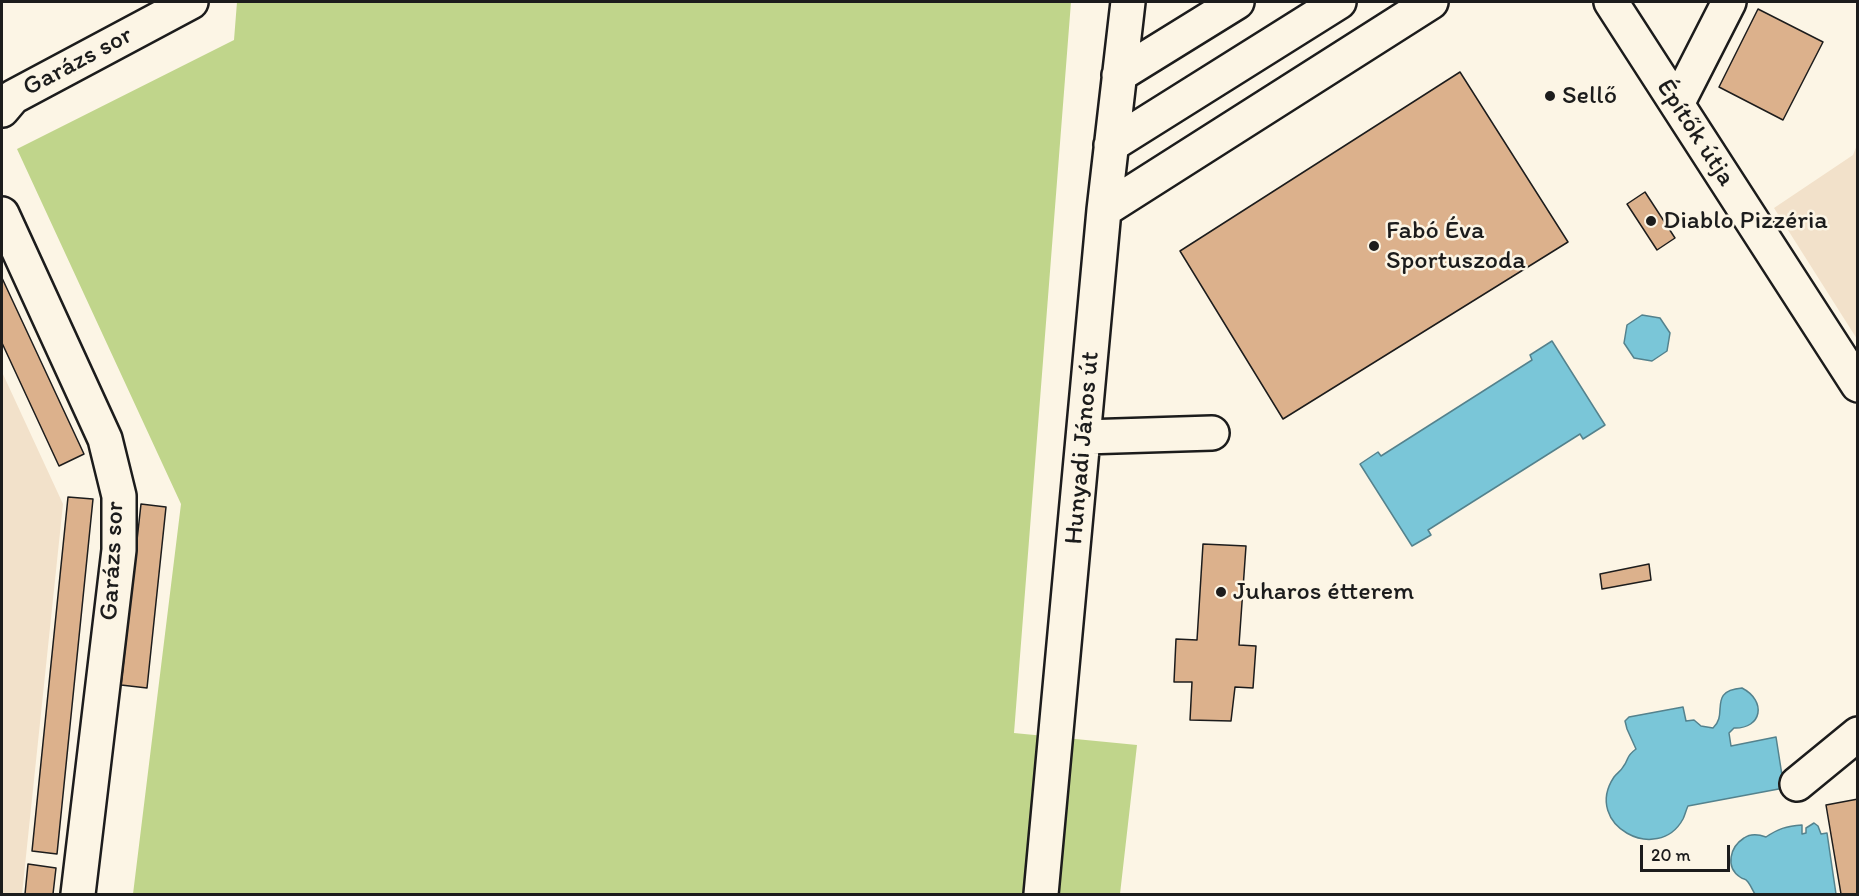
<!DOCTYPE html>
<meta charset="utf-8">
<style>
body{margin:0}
#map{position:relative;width:1859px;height:896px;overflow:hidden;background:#fcf5e5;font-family:Itim,sans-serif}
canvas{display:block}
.frame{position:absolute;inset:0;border:3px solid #1c1c1c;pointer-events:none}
.scale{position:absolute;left:1640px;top:845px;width:90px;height:27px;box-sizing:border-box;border:3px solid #1c1c1c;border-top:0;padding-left:8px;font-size:18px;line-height:21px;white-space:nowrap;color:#1c1c1c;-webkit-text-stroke:4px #fcf5e5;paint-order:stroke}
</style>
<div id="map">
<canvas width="1859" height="896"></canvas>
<div class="frame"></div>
<div class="scale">20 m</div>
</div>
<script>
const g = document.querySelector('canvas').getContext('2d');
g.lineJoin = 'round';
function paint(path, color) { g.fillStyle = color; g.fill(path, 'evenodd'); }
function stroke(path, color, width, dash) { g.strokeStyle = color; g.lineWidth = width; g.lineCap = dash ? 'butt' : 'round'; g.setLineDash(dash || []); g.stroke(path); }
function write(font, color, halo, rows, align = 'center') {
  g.font = font + ' Itim,sans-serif'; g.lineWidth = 5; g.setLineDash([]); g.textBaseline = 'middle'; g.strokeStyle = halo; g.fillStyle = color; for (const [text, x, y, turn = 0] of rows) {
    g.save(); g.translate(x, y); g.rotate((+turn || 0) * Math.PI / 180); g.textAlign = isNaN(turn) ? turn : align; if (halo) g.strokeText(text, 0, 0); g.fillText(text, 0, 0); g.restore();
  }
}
paint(new Path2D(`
 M1857,145V339L1774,208L1853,155Z
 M2,372L63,504L22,894H2Z`), '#f2e1ca');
paint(new Path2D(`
 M237,2H1071L1014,733L1137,745L1120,894H133L181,504L17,149L234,40Z`), '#c0d58b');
const water = new Path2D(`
 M1642,315L1660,318L1670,333L1667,351L1652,361L1634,358L1624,343L1627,325Z
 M1552,341L1605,425L1583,439L1580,434L1428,530L1431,535L1412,546L1360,464L1378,452L1381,456L1532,360L1530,355Z
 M1742,688C1767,701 1762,729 1734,728L1729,733L1731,746L1776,737L1784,788L1688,806C1686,810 1685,815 1683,819C1658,865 1582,825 1614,777C1617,773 1621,771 1623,767C1630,758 1625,757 1636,749L1627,729L1625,721L1629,717L1683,707L1686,721L1694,720L1701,726L1713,728C1729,714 1707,691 1742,688Z
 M1814,823L1818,826L1821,834L1827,833L1836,894H1755C1753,891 1751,886 1748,882C1744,877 1745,881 1740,877C1725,867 1730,847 1744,838C1751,833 1758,834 1766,837C1778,829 1786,826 1802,825V834L1806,833V828Z`);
paint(water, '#7ac6d8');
stroke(water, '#54828d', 1.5);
const building = new Path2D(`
 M1758,9L1823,42L1783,120L1719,87Z
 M1460,72L1568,242L1283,419L1180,251Z
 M1645,192L1675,238L1657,250L1627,204Z
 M2,278L84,454L59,466L2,343Z
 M68,497L93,499L57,854L32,851Z
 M141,504L166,507L147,688L121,685Z
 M1203,544L1246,546L1239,645L1256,646L1253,688L1235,687L1231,721L1190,720L1192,682H1174L1176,639L1197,640Z
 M1649,564L1651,580L1602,589L1600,574Z
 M1858,799V894H1841L1826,805Z
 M28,864L56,868L53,894H25Z`);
paint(building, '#dcb18c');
stroke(building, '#1c1c1c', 1.5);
const minor = new Path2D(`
 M1611,2L1858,385
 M1119,75L1237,2
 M1677,104L1729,2
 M2,110L13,97L191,2
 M1111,145L1339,2
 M1104,210L1431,2
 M2,214L105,439L119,496V550L78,894
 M1084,437L1212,433
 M1797,784L1858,734
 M1041,894L1104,210L1128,2`);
stroke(minor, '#1c1c1c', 38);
stroke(minor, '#fcf5e5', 33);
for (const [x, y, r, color] of [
 [1550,96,6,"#1c1c1c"],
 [1651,221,6,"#1c1c1c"],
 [1374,246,6,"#1c1c1c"],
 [1221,592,6,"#1c1c1c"]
]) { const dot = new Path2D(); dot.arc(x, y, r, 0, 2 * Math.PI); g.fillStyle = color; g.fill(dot); stroke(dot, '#fcf5e5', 2); }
write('26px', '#1c1c1c', '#fcf5e5', [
 ["Garázs sor",78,62,-28],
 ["Építők útja",1695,133,57],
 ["Hunyadi János út",1083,448,-85],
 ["Garázs sor",113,561,-87]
]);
write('26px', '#1c1c1c', '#fcf5e5', [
 ["Sellő",1562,96],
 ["Diablo Pizzéria",1663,221],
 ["Fabó Éva",1386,231],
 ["Sportuszoda",1386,261],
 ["Juharos étterem",1233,592]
], 'left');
</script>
